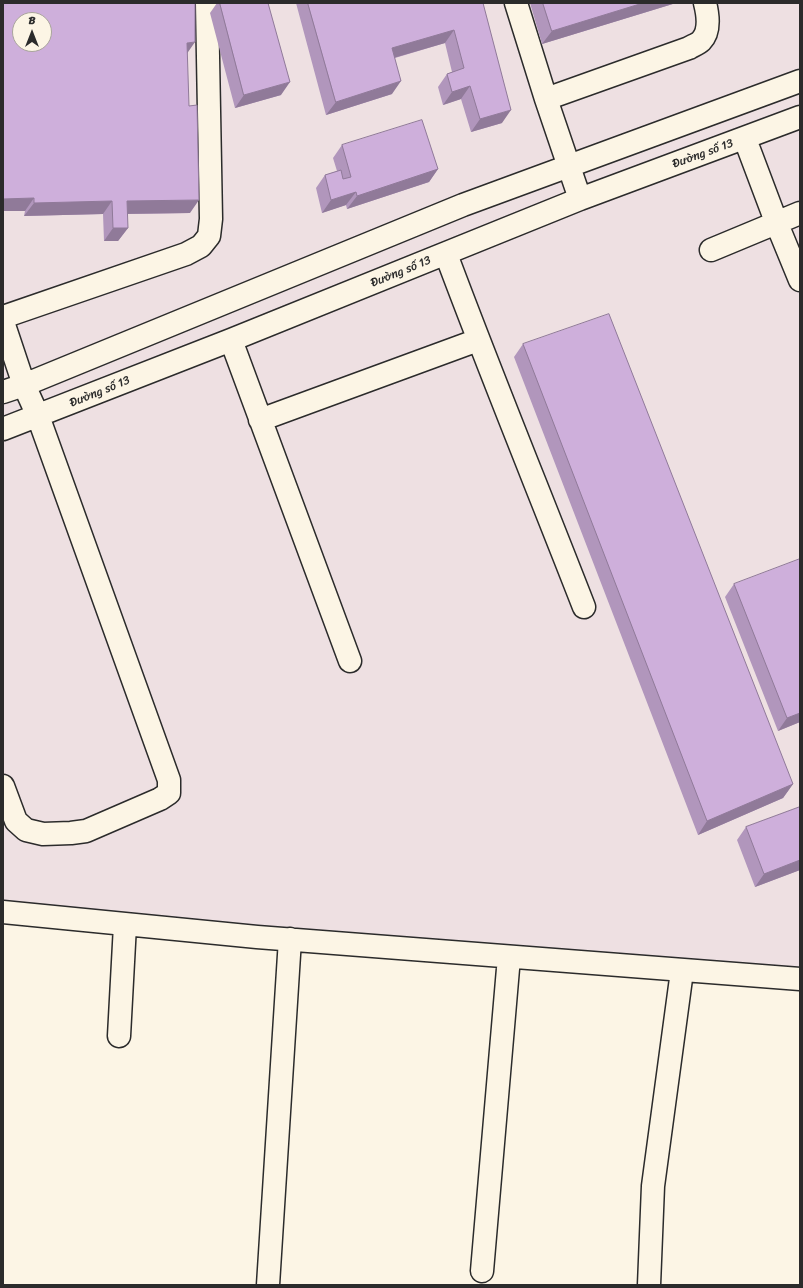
<!DOCTYPE html>
<meta charset="utf-8">
<style>
body{margin:0}
#map{position:relative;width:803px;height:1288px;overflow:hidden;background:#fcf5e5;font-family:Sriracha,sans-serif}
canvas{display:block}
.frame{position:absolute;inset:0;border:4px solid #2b2b2b;pointer-events:none}
.north{position:absolute;left:12px;top:12px;width:40px;height:40px;box-sizing:border-box;background:#fcf5e5;border:1px solid #a8a49b;border-radius:50%;rotate:0deg;font-size:11px;font-weight:700;line-height:16px;text-align:center;color:#2b2b2b}
.north::after{content:'';display:block;margin:auto;width:14px;height:18px;background:#2b2b2b;clip-path:polygon(50% 0,100% 100%,50% 72%,0 100%)}
</style>
<div id="map">
<canvas width="803" height="1288"></canvas>
<div class="frame"></div>
<div class="north">B</div>
</div>
<script>
const g = document.querySelector('canvas').getContext('2d');
g.lineJoin = 'round';
function paint(path, color) { g.fillStyle = color; g.fill(path, 'evenodd'); }
function stroke(path, color, width, dash) { g.strokeStyle = color; g.lineWidth = width; g.lineCap = dash ? 'butt' : 'round'; g.setLineDash(dash || []); g.stroke(path); }
function write(font, color, halo, rows, align = 'center') {
  g.font = font + ' Sriracha,sans-serif'; g.lineWidth = 4; g.setLineDash([]); g.textBaseline = 'middle'; g.strokeStyle = halo; g.fillStyle = color; for (const [text, x, y, turn = 0] of rows) {
    g.save(); g.translate(x, y); g.rotate((+turn || 0) * Math.PI / 180); g.textAlign = isNaN(turn) ? turn : align; if (halo) g.strokeText(text, 0, 0); g.fillText(text, 0, 0); g.restore();
  }
}
paint(new Path2D(`
 M3,3H800V972L3,905ZM20,20H44V44H20Z`), '#eee0e2');
const minor = new Path2D(`
 M516,3L546,99L580,199
 M546,99L689,48C692,46 698,44 701,41C710,32 708,15 705,3
 M745,139L777,224L800,280
 M711,250L800,213
 M446,254C490,372 538,489 584,607
 M3,317L186,254L201,246L209,236L211,219L207,3
 M3,322L24,385L38,416L169,780V793L160,799L86,831L71,833L43,834L26,830L16,821L3,786
 M231,340L350,661
 M3,392L24,385L463,205L800,81
 M260,420L478,340
 M3,429L231,340L580,199L800,117
 M3,912L257,937L800,979
 M119,1036L125,925
 M482,1271L509,957
 M268,1285L290,939
 M649,1285L653,1186L682,971`);
stroke(minor, '#2b2b2b', 25);
stroke(minor, '#fcf5e5', 22);
paint(new Path2D(`
 M3,3L187,54L190,213L127,214L128,228L118,241H104L103,214L24,216L25,211H3Z
 M217,3H268L281,95L235,108L210,13Z
 M296,3H483L502,123L471,132L461,99L443,105L438,87L447,74L452,72L445,43L395,58L392,94L326,115Z
 M530,3H676L542,44Z
 M342,145L438,169L429,182L347,209L346,205L322,213L316,188L325,175L337,171L333,158Z
 M523,344L793,784L783,798L698,835L514,357Z
 M734,584L800,722L778,731L725,597Z
 M800,807V870L755,887L737,840L746,827Z`), '#b196bc');
paint(new Path2D(`
 M643,3H676L542,44L552,31Z
 M454,30L445,43L383,61L392,48Z
 M195,42L186,55L187,43Z
 M401,81L392,94L326,115L336,102Z
 M290,82L281,95L235,108L244,95Z
 M470,86L461,99L443,105L452,92Z
 M511,110L502,123L471,132L480,119Z
 M438,169L429,182L347,209L357,196Z
 M356,192L346,205L322,213L331,200Z
 M34,198L25,211H3V199Z
 M199,200L190,213L118,214L127,201Z
 M112,201L103,214L24,216L34,203Z
 M113,228H128L118,241H104Z
 M800,713V722L778,731L787,718Z
 M793,784L783,798L698,835L707,821Z
 M800,860V870L755,887L764,874Z`), '#907a99');
const building = new Path2D(`
 M3,3H195V42L187,43L189,106L197,105L199,200L127,201L128,228H113L112,201L34,203V198L3,199ZM20,20H44V44H20Z
 M220,3H268L290,82L244,95Z
 M308,3H483L511,110L480,119L470,86L452,92L447,74L464,68L454,30L392,48L401,81L336,102Z
 M543,3H643L552,31Z
 M422,120L438,169L357,196L356,192L331,200L325,175L341,170L343,179L351,177L342,145Z
 M609,314L793,784L707,821L523,344Z
 M800,559V713L787,718L734,584Z
 M800,807V860L764,874L746,827Z`);
paint(building, '#ceafdb');
stroke(building, '#907a99', 1);
write('12px', '#2b2b2b', '#fcf5e5', [
 ["Đường số 13",703,154,-20],
 ["Đường số 13",401,272,-22],
 ["Đường số 13",100,392,-22]
]);
</script>
